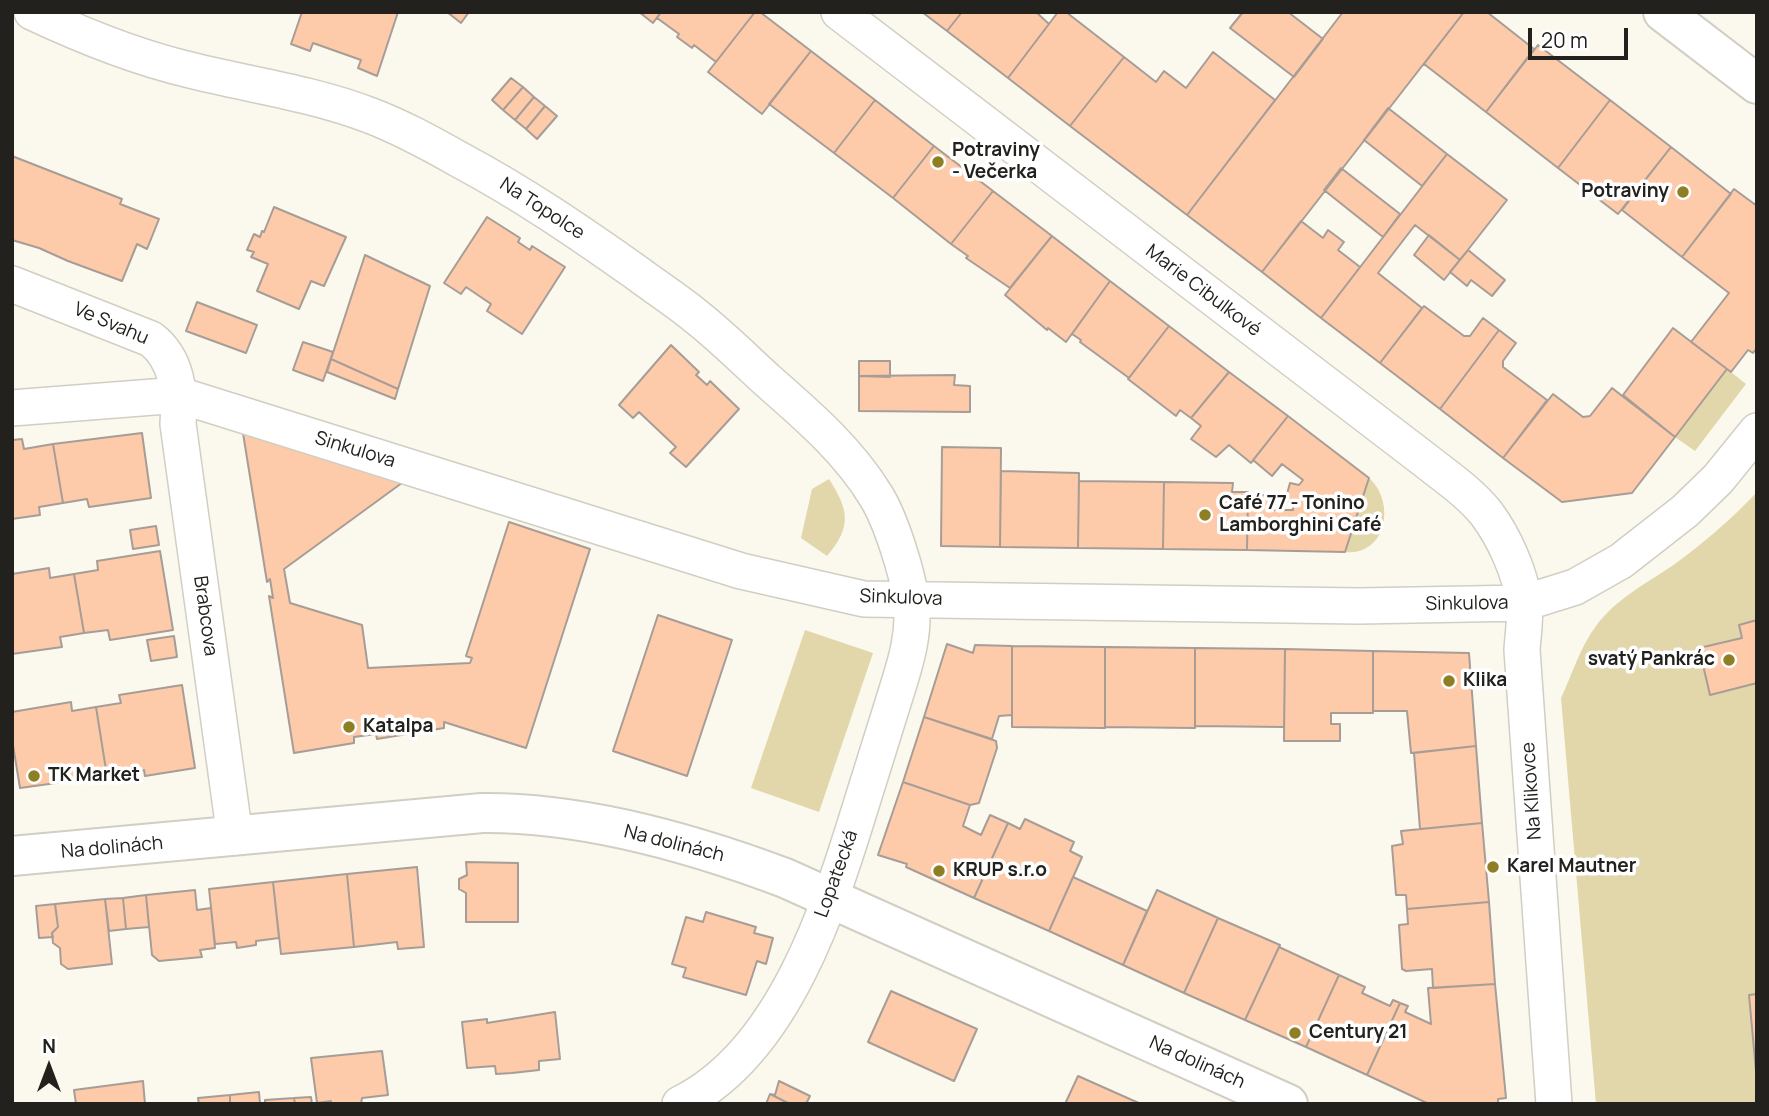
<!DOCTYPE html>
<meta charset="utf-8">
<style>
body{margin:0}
#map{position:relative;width:1769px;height:1116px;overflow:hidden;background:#fbf8ed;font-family:Manrope,sans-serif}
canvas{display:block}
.frame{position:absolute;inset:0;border:14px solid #22211d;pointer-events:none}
.north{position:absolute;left:14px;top:1032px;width:70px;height:70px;-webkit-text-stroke:5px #fff;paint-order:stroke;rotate:0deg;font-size:19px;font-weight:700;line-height:28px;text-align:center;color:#22211d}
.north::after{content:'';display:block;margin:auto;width:24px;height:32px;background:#22211d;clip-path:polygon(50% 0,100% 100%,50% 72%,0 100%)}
.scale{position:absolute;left:1528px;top:28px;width:100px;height:32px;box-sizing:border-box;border:4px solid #22211d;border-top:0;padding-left:9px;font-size:21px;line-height:24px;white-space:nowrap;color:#22211d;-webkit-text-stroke:5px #fff;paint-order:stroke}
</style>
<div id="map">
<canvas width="1769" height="1116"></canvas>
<div class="frame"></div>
<div class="north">N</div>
<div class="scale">20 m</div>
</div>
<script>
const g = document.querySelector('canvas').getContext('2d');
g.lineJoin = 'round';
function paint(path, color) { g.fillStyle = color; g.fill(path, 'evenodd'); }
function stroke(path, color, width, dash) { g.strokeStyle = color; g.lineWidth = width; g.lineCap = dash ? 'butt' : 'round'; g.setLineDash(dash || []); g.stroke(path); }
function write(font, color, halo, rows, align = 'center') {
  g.font = font + ' Manrope,sans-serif'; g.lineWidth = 7; g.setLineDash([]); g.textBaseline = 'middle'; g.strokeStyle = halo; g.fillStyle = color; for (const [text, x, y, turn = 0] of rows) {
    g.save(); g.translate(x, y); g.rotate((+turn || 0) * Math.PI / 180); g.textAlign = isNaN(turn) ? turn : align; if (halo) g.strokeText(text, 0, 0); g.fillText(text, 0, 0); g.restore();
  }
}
paint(new Path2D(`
 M1727,369L1746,384L1695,451L1675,437Z
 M1369,478C1396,502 1387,556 1345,552Z
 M829,479C849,510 852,527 827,556L801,538L812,489Z
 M1757,492V620L1739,625L1742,638L1699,649L1710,695L1757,683V1104H1596L1561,698C1572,675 1580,647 1596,626C1616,599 1645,584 1672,566C1701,545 1732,519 1757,492Z
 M805,630L873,653L819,812L751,788Z`), '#e1d7ab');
const building = new Path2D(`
 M302,12H398L377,76L358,68L361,60L313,43L310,51L291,44Z
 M447,12H469L461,23Z
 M639,12H661L653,23Z
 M661,12H755L716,62L694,45L692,48L677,37L679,34L657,18Z
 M755,12H760L811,51L762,114L708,72Z
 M922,12H962L947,31Z
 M962,12H1036L1049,24L1008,78L947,31Z
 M1058,12H1066L1124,57L1070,126L1008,78Z
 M1243,12H1288L1323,39L1294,77L1230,28Z
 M1343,12H1464L1262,272L1187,215Z
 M1464,12H1487L1534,49L1486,112L1424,64Z
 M1538,45L1610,100L1558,168L1486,112Z
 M811,51L875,100L834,153L769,104Z
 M1213,52L1275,100L1187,215L1070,126L1124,57L1156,82L1164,71L1186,88Z
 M511,78L523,87L503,110L492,100Z
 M523,87L534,97L515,120L503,110Z
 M534,97L545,106L526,129L515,120Z
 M875,100L934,146L893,198L834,153Z
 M1610,100L1671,147L1618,214L1558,168Z
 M545,106L557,116L537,139L526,129Z
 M1388,108L1447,154L1422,186L1364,140Z
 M934,146L993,191L951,244L893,198Z
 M1671,147L1731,194L1682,257L1622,210Z
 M1447,154L1507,200L1460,260L1415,225L1378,273L1422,308L1380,363L1321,318Z
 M12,156L122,199L120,204L159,219L147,249L137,244L122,281L68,261L39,248L12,240Z
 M1341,168L1400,214L1383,237L1324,190Z
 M1734,189L1757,206V348L1753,353L1748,350L1731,372L1691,342L1729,293L1682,257Z
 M993,191L1052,236L1010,288L966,258L968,256L951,244Z
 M274,207L346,237L324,286L311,281L299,309L257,291L268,264L251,257L254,252L247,250L254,234L260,237L262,231L264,232Z
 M487,217L520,238L518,242L530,250L532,246L565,267L522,334L487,311L491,304L466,287L461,294L444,283Z
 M1301,221L1323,238L1328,230L1344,242L1338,250L1360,267L1321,318L1262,272Z
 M1429,235L1460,260L1444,280L1414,255Z
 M1052,236L1110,281L1066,342L1048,328L1047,330L1005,295Z
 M1468,250L1505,280L1492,296L1471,280L1467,286L1450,272Z
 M365,255L430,286L398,389L331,359Z
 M1110,281L1169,326L1129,378L1080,342L1081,340L1072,334Z
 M197,302L257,325L246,353L186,331Z
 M1424,306L1464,336H1470L1483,318L1499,330L1440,409L1380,363Z
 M1169,326L1229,372L1191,418L1180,410L1176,416L1128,379Z
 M1673,328L1727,369L1675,437L1623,395Z
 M1499,330L1516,343L1503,361V367L1547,400L1503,458L1440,409Z
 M303,342L333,352L323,381L293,370Z
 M671,345L699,372L696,375L707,385L710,381L739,409L686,467L670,453L676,447L639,412L633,418L619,405Z
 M331,359L398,389L395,399L327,372Z
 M859,361H890V377L859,376Z
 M1229,372L1288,416L1251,463L1229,445L1216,457L1191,439L1201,426L1191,418Z
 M955,375L954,385L970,386V412L859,411V376Z
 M1612,388L1675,437L1632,493L1562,502L1503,458L1553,394L1583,417L1590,416Z
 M1288,416L1369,478L1345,552L1247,550L1248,495H1273V510H1293V503L1285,501L1290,483L1299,485L1303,480L1282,464L1272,476L1253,460Z
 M242,427L406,480L284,569L290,603L362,625L368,668L470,663L472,658L466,656L509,522L590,549L526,748L444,722V728L377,739L376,734L354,737V743L294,753L269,596L273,598L270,579L267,582Z
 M142,433L151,498L89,507L87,499L63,503L53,444Z
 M22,439L24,449L53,444L63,503L39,507L40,515L12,519V440Z
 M942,447L1001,448L1000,547L941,546Z
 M1001,471L1079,473L1078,548L1000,547Z
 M1079,481L1164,482L1163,549L1078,548Z
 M1164,482L1233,483L1232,492H1248L1247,550L1163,549Z
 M156,526L159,545L133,549L130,530Z
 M160,551L173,630L110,640L108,630L84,633L74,574L98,570L97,561Z
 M49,568L50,578L74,574L84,633L60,637L62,647L12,654V574Z
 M658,615L732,640L687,776L613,751Z
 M1757,620V683L1710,695L1699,648L1742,638L1739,625Z
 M174,636L177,657L151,661L147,640Z
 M947,644L973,653L975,645L1012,646V715L999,716L992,739L924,717Z
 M1012,646L1105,647V728L1012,727Z
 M1105,647L1195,648V728L1105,727Z
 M1195,648L1285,649L1284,727L1195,726Z
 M1285,649L1373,651V713H1331V724H1340V741H1284Z
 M1373,651L1469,653L1476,746L1411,753L1407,711H1373Z
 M182,685L195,768L145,776L144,770L107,776L96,707L121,703L119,695Z
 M71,702L72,711L96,707L107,776L20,788L12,739V712Z
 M924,717L996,741L997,748L979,803L970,805L903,782Z
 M1476,746L1482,823L1420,829L1414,753Z
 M903,782L970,805L963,826L981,835L990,815L1008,823L974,898L906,867L907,864L878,855Z
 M1025,819L1074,842L1070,851L1082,857L1049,931L974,898L1008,823L1020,829Z
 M1482,823L1489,902L1407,909L1406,895H1396L1392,846L1403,844L1401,831Z
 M466,862L518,863V922H466V893L459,889V879L467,875Z
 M417,867L424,947L398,949L397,942L354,947L347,874Z
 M347,874L354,947L281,954L273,882Z
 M1073,877L1147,911L1123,965L1049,931Z
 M273,882L279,938L256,941V945L237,948L236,942L215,944L209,889Z
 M195,890L197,910L211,908L215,948L200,950L202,957L159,961L152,955L146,895Z
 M1157,890L1218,918L1184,993L1123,965Z
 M146,895L149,927L126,929L123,898Z
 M123,898L126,929L109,931L105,899Z
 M105,899L112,964L68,969L61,964L60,948L53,943L52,933L58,927L55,904Z
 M1489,902L1495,984L1433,988L1432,969L1406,971L1402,969L1399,925L1408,924L1407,909Z
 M55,904L58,927L52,933L53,937L39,938L36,906Z
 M706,912L756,927L754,933L773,938L766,964L757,961L746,995L683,977L686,968L672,964L686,917L703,922Z
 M1218,918L1280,945L1245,1020L1184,993Z
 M1279,947L1339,975L1306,1047L1245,1020Z
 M1339,975L1365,987L1362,993L1390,1006L1393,1000L1400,1003L1367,1075L1306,1047Z
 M1495,984L1506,1098L1498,1099V1104H1429L1367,1075L1400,1003L1408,1006L1405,1012L1431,1024L1428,988Z
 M891,991L977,1029L954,1081L868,1042Z
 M1757,994V1082L1749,995Z
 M555,1012L560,1059L539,1061V1070L512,1073L496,1074L495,1066L467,1068L462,1022L487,1019V1023Z
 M382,1051L388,1095L362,1098L361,1104H331V1101L317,1103L311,1058Z
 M1078,1076L1141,1104H1065Z
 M143,1081L145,1104H76L74,1090Z
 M779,1081L810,1096L806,1104H790L770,1094L775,1095Z
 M259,1092L260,1104H230V1095Z
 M770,1094L790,1104H766Z
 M230,1095V1104H199L198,1098Z
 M311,1097L312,1104H295L294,1098Z
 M294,1098L295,1104H265V1100Z`);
paint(building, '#fecbaa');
stroke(building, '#a79d96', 2);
const minor = new Path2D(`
 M32,12C83,36 135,57 190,70C250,85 311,93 369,115C401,127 430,143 460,160C522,193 579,232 637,273C657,288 679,302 698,318C722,337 744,359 767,380C807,415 848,450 876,496C891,520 907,572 911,599C916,637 903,670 892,706C882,738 872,770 862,802C830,906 784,1053 680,1104
 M839,12L1425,460C1445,476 1469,492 1486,513C1504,537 1520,572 1524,602C1526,617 1523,634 1522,650L1554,1104
 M12,284L151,339C178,360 180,393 178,424L235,837
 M12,408L179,395L741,571L864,599L1359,606L1524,603L1575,587L1621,561L1685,511L1718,479L1757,431`);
const tertiary = new Path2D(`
 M1663,12L1757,84
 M12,856L482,813C582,812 692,843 785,878L1288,1104`);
stroke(minor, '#d1cec3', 38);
stroke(tertiary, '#d1cec3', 42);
stroke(minor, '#fff', 35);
stroke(tertiary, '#fff', 38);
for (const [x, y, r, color] of [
 [938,162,7,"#8e7e24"],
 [1683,192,7,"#8e7e24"],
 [1205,515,7,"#8e7e24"],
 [1729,660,7,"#8e7e24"],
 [1449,681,7,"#8e7e24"],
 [349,727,7,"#8e7e24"],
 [34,776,7,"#8e7e24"],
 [1493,867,7,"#8e7e24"],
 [939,871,7,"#8e7e24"],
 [1295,1033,7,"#8e7e24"]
]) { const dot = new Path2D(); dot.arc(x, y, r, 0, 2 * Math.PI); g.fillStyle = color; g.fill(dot); stroke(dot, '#fff', 2.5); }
write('bold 19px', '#22211d', '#fff', [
 ["Potraviny",952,151],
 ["- Večerka",952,173],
 ["Potraviny",1669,192,"right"],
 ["Café 77 - Tonino",1219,504],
 ["Lamborghini Café",1219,526],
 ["svatý Pankrác",1715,660,"right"],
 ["Klika",1463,681],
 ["Katalpa",363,727],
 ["TK Market",48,776],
 ["Karel Mautner",1507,867],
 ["KRUP s.r.o",953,871],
 ["Century 21",1309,1033]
], 'left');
write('19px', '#22211d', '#fff', [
 ["Na Topolce",542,209,33],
 ["Marie Cibulkové",1203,291,37],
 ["Ve Svahu",111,324,23],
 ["Sinkulova",355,450,17],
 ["Sinkulova",901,598,2],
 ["Sinkulova",1467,604,-1],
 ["Brabcova",205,616,82],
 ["Na Klikovce",1532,791,-94],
 ["Na dolinách",674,844,14],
 ["Na dolinách",112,848,-5],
 ["Lopatecká",837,874,-70],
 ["Na dolinách",1197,1063,24]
]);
</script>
